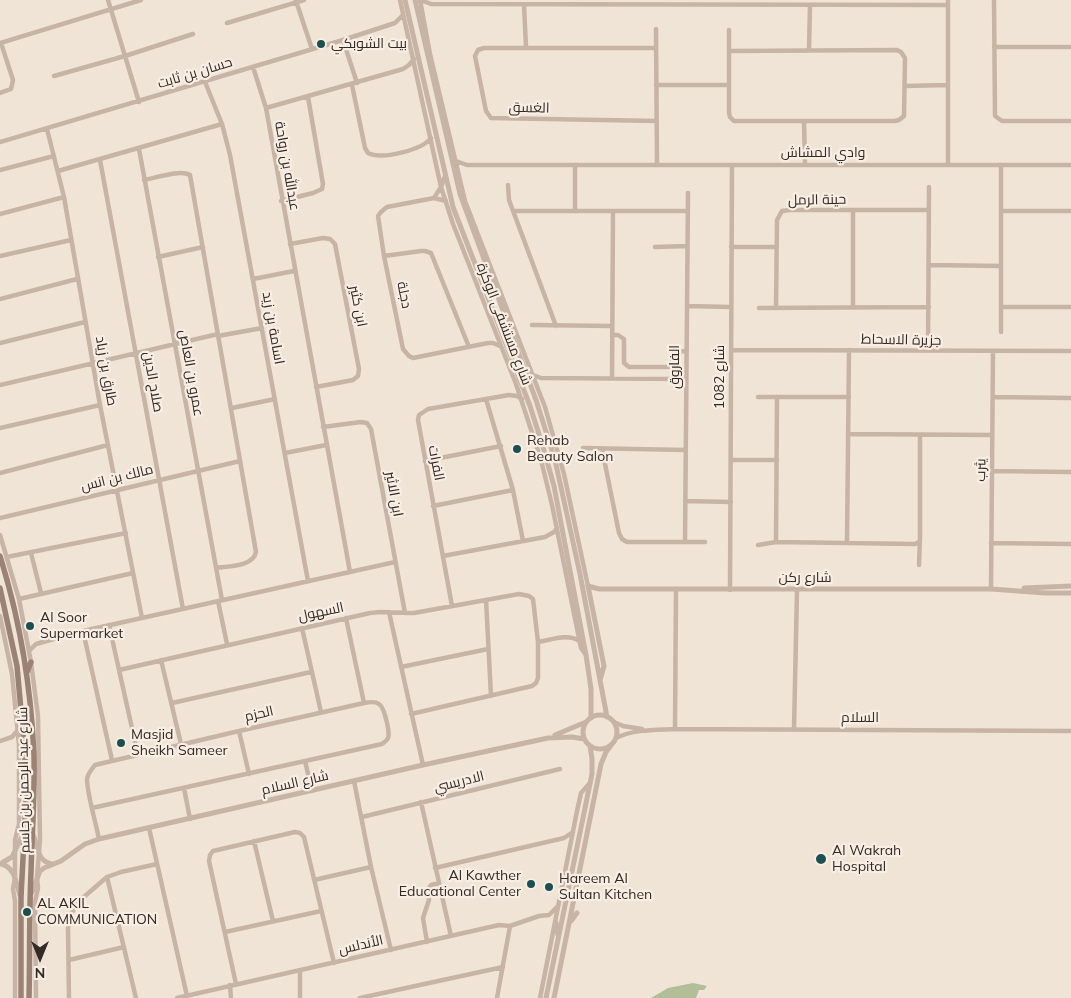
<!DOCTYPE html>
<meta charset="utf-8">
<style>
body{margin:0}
#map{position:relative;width:1071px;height:998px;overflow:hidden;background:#f0e4d7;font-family:Mulish,sans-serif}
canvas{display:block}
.north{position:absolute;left:15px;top:933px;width:50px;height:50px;-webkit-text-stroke:4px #f8eee3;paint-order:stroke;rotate:180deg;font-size:14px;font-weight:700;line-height:20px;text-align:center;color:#332925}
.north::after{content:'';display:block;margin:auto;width:18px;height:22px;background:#332925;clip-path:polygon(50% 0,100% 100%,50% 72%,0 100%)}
</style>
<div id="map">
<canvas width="1071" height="998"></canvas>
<div class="north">N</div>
</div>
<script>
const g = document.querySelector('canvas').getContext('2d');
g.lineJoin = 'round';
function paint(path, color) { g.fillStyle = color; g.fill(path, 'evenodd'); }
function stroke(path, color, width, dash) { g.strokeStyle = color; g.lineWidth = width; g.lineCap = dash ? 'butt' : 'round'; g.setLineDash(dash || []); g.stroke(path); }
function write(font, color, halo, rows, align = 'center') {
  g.font = font + ' Mulish,Cairo,sans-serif'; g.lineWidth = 4.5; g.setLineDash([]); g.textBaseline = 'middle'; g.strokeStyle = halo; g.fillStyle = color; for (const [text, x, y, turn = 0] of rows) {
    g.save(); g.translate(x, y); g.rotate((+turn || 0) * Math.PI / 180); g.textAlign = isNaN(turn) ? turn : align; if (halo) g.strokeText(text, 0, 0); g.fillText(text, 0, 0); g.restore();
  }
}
paint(new Path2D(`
 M693,983L707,986L704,990H699L696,998H651L668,988Z`), '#b2be98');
stroke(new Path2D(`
 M108,0L139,102
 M400,0L441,187L453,224L516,384L541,460L552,505L581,648L586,655
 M420,0L430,54L465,201L545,407L564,474L588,586
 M420,0L431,4L948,5
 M994,0L995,116L1002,121H1071
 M296,1L312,49
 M524,5L526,47
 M227,23L304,0
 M656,29L657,165
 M729,30V113L730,117L734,121H895L899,120L904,116L905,58L901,52L897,50L729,51
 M343,40L357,83
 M0,43L141,0
 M994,47H1071
 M656,48H484L478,50L475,56L486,111L491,118L657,121
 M809,50L810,5
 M253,67L266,108L350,572
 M54,76L125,56L193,34
 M205,82L222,124L230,155L308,581
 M352,85L365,148L368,153C382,160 422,150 431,138
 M656,85H729
 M905,86L948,85
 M0,93L11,89L13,80L1,43
 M266,108L403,69L409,65L414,59
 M804,121L805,164
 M47,129L64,197L100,405L142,618
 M0,142L343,40L395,23L403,15
 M139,149L222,600
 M451,154L456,161L467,165H1071
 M100,160L183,609
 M575,165V211
 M948,165V0
 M0,170L54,156
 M58,171L222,124
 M144,180C156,178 180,169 190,175L256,552C253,567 228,566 216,568
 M508,185L509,200L556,326
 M434,198L441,187L445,176
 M281,201L313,193L322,189L323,184L308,97
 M446,201L434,198L387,207L381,212L378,216L384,256L403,349L409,356L413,358L488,343H493L500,346
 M853,210V307
 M513,211H688
 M1001,211H1071
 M0,214L64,197
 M290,244L323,238L330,239L335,244L359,369L358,376L353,380L316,387
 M655,247L687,246
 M731,247H776
 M0,256L71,240
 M384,256L421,251H425L431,253L469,347
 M158,257L203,247
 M929,265L1001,266
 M253,279L294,271
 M0,299L77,279
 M687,306L731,307
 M776,307L777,220L782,211L790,210H929
 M1001,307H1071
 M759,308L929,307
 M532,325L612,326
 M1001,332V165
 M612,335H618L624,339V363L629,367H669L672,363L675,352L686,351
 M218,336L262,328
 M0,343L85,322
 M731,350L1071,351
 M928,351L929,187
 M533,375L541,378L686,379
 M612,378L613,211
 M0,385L218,334
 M758,397H849
 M993,397L1071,398
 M486,399L513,490L523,541
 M232,408L275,399
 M323,427L361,422L367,423L371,429L405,613
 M0,428L100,405
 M848,434L992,435
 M583,448L686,450
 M602,449L619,533L622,539L627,542H705
 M285,453L326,445
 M731,460H777
 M425,461L501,446
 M992,471L1071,472
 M0,473L108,445
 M685,501L731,502
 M433,506L513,490
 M0,518L240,461
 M0,535L19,599L31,662L38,716L40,840L37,877L38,888L35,902L36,998
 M685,542L688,193
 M776,542L777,397
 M847,543L849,350
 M991,543L1071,544
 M758,545L776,542L915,544L919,542
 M31,553L41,593
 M443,556L545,537L554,532L557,528
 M7,557L126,533
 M919,565L920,537V435
 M991,589L993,351
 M730,590L732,165
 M19,599L133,573
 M486,600L491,696
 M218,601L227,644
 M452,606L418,420L419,415L428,409L509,395L517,396L522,399
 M389,612L423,765
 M0,616L12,674L19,745V824L15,840V878L13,889L15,901V998
 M346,618L364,703
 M109,625L138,755
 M302,628L321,712
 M83,631L112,760
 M538,642C551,640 568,633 579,641
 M29,651L36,644L83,631L395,562
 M161,660L181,744
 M401,667L488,649
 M119,670L370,613L380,612L414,613L519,594L529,596L533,599L538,642V678L536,683L532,686L411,714
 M172,703L311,672
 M614,722L623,726L642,729
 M675,729L676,590
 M794,729L797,590
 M239,731L249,774
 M616,738C634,729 656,730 675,729L1071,731
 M0,741L12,737L18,730
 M305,761L312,791
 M354,781L371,867L391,950
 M184,788L190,819
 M421,802L451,936
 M92,808L382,744C384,742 387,741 388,738C390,733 385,708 379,704C375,701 369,702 364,703L239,731L95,765C92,769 88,773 87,779C87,794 96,823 99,839
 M362,817L560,769
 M149,828L187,996
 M254,841L273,921
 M435,868L564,838L573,832
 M107,877L136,998
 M314,880L371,867
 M225,932L321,911
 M427,942L423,918L429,900L428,889L431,885L439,883
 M69,960L124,947
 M300,971V998
 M236,984L209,861L210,855L213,851L295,832L300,833L304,837L334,963
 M230,985L231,998
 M69,998L68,928L71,914L78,902L107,877L121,872L157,864
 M177,998L499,925L510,926L539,916L549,915L558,906
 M360,998L503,967
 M497,998L510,926
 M540,998L577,811L581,793L590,783`), '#c7b4a4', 4.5);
stroke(new Path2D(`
 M405,0L453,207L530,406L543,447L554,486L586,655L591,689V718
 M415,0L460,194L536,400L555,460L580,574L607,717
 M588,586L599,589H991L1045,593H1071
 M588,586L604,666L600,680
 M1024,588L1071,586
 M583 732a17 17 0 1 1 34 0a17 17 0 1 1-34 0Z
 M555,735L586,722
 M33,835C39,846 36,862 53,864
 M0,864L12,857L24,832
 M1,864C15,867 16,883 20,895
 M32,892L40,871L44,868L61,861L85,844L99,839L423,765L548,738L572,737L584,739
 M571,921L577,913
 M556,923L558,935
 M546,998L592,774V759L590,746
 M554,998L601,764L606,752L612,744`), '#c7b4a4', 5);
stroke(new Path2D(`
 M0,556C20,620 31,687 34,755C35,794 32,833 31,872C29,914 30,956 29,998
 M0,588L17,666L25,755L26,800L21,897V998
 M27,672L31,662`), '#9a8275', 5.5);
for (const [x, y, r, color] of [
 [321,44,5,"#1c4f52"],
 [517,449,5,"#1c4f52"],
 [30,626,5,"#1c4f52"],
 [121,743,5,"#1c4f52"],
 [821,859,6,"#1c4f52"],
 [531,884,5,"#1c4f52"],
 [549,887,5,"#1c4f52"],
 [27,912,5,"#1c4f52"]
]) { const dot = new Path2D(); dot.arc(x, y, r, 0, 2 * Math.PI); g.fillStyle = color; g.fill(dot); stroke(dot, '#f8eee3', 2); }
write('14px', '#332925', '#f8eee3', [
 ["بيت الشوبكي",331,44],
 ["Rehab",527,441],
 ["Beauty Salon",527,457],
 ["Al Soor",40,618],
 ["Supermarket",40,634],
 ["Masjid",131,735],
 ["Sheikh Sameer",131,751],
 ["Al Wakrah",832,851],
 ["Hospital",832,867],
 ["Al Kawther",521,876,"right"],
 ["Educational Center",521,892,"right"],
 ["Hareem Al",559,879],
 ["Sultan Kitchen",559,895],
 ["AL AKIL",37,904],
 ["COMMUNICATION",37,920]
], 'left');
write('14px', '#332925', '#f8eee3', [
 ["حسان بن ثابت",195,73,-17],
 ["الغسق",529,108,1],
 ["وادي المشاش",823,153],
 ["عبدالله بن رواحة",287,166,80],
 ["حينة الرمل",817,200,-1],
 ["دجلة",404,295,79],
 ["ابن كثير",358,306,79],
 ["شارع مستشفى الوكرة",504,324,69],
 ["اسامة بن زيد",273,328,80],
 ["جزيرة الاسحاط",901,340,1],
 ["الفاروق",675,367,-90],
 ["طارق بن زياد",106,371,80],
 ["عمرو بن العاص",191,373,80],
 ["شارع 1082",720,377,-90],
 ["صلاح الدين",153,382,80],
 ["الفرات",436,463,79],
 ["يثرب",981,470,-89],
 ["مالك بن انس",117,478,-14],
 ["ابن الاثير",394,494,80],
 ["شارع ركن",805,578],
 ["السهول",321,612,-12],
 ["الحزم",259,714,-13],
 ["السلام",860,718],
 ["شارع عبد الرحمن بن جاسم",24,780,-91],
 ["الادريسي",459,782,-14],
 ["شارع السلام",295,783,-13],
 ["الأندلس",361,945,-13]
]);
</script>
